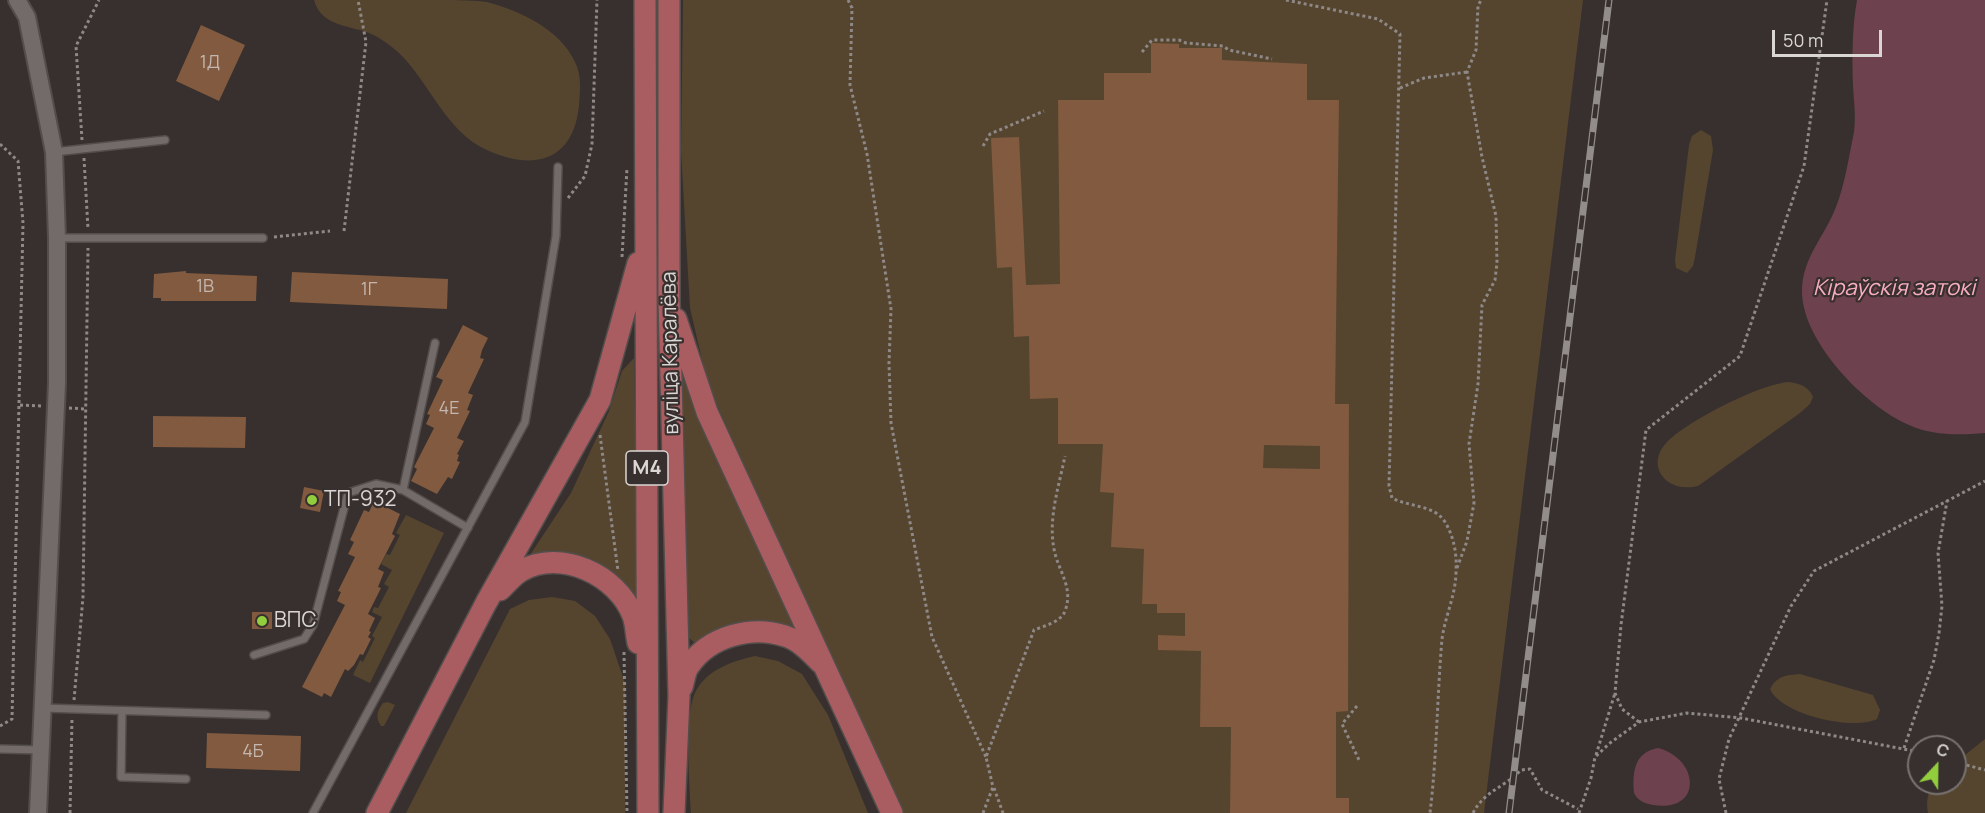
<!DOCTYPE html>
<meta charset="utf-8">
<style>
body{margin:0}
#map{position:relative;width:1985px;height:813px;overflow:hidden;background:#37302e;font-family:Manrope,sans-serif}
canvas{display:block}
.north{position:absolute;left:1907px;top:735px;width:60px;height:60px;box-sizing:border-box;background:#37302e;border:2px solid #787270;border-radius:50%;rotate:22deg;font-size:16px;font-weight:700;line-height:24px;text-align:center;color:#dad6d4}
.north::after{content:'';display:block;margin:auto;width:21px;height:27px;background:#92cd3e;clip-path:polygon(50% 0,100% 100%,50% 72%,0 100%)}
.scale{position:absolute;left:1772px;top:30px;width:110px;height:27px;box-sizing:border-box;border:3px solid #dad6d4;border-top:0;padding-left:8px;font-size:18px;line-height:21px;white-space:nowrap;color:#dad6d4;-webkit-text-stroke:4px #37302e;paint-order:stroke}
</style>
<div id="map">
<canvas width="1985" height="813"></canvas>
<div class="north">С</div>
<div class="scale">50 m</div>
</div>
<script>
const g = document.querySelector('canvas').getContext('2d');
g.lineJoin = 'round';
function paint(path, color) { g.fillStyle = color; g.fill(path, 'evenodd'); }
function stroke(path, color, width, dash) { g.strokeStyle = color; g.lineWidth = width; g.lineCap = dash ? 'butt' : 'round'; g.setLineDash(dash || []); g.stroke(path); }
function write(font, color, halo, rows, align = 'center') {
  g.font = font + ' Manrope,sans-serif'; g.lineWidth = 4.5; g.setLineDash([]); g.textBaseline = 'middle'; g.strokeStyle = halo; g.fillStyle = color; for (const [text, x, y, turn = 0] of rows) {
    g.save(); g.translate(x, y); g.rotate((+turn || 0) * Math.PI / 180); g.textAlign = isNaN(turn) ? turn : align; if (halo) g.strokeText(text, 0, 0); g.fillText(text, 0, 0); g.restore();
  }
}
paint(new Path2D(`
 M314,0C354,0 393,0 433,0C450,0 470,0 487,2C520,11 560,29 575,62C582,76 580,91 579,106C573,162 533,171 487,150C446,132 430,83 399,53C390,45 381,38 369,33C348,25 321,26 314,0Z
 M683,0H1583L1484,813H901L716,403L705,373L690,308L681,151Z
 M1701,130L1711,136L1713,150L1695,257L1693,266L1687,273L1676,268L1675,260L1689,145L1692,136Z
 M634,358L638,598C596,561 584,546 526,561L571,493L609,411L622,371Z
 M680,371L798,635L697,645L685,634Z
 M1788,382C1798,383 1809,386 1813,397L1810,404L1800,413L1698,486C1665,494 1644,464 1668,441C1690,420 1758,385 1788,382Z
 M406,515L444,533L370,683L353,675L360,660L363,662L375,638L372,636L382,617L372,612L374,607L378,608L389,587L384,584L392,570L381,564L386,554L390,555L400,535L396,533Z
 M552,597L575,601L595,616L610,639L625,683V813H406L510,609L529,600Z
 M755,656L778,661L802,674L828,715L868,813H691C690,785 683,711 697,689C709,669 733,661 755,656Z
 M1800,674L1873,695L1880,710L1877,719C1854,731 1781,715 1770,689C1777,676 1786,675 1800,674Z
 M388,702L395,705L384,726H381C375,717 377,711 383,703Z
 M1985,739V813H1928C1926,802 1927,792 1935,783H1955V763Z`), '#55452f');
paint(new Path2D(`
 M1857,0H1985V433C1959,435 1933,436 1909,425C1865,406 1802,342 1802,291C1802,258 1825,236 1836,207C1845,184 1849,156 1854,132C1856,117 1854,102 1853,86C1852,58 1852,28 1857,0Z
 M1658,748C1700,759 1703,813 1653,805C1644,803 1638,801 1634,793C1632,771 1635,752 1658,748Z`), '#6e414e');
paint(new Path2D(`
 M201,25L245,45L219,101L176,81Z
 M1151,43L1179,44V48H1222V60L1307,64V100H1339L1335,404H1349L1348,711L1336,712V798H1349V813H1230L1231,727H1200L1201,651L1158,650V635L1185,636V613H1157V604H1142L1144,549L1111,547L1114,493L1100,492L1103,444H1058V398L1030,399L1029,336L1014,337L1012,267L997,268L991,138L1019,137L1026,285L1060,284L1058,100H1104V73H1151ZM1264,445L1320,446V469L1263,468Z
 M186,271V273L257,276L256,301H161V298H153L154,274Z
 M292,272L448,279L447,309L290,302Z
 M463,325L488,338L482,350L480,358L484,359L468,393L473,395L467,410L470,411L457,438L464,441L457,454L459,455L457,461L460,462L452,479L448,477L437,494L411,481L417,469L414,467L434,428L426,424L430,415L427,414L443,380L436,377Z
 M153,416L246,417L245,448L153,447Z
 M304,487L324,491L320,512L300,508Z
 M374,501L400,514L392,534L395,536L378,569L384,572L378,587L381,588L368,614L375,618L369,631L371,632L368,637L371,639L363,655L360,654L354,665L348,671L345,669L331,697L324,693L322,697L302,687L345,605L337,601L341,592L338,591L355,557L348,554L354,542L350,540L364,510L369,512Z
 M252,612H272V629H252Z
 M207,733L301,736L300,771L206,768Z`), '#815a3f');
const service = new Path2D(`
 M54,152L165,140
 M57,238H263
 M403,490L435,343
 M254,655L304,639L313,625L348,493L376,484L403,490L468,528
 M43,708L266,715
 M122,711L121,777L186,779
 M0,749L41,750
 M313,813L525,422L556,236L558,167`);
const tertiary = new Path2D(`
 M17,0L27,17L54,152L57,238V383L38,813`);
const primary = new Path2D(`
 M645,0L648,813
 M669,0V299L679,696L674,813
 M676,319L707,412L892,813
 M500,590C507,584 513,575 521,571C560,548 618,575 633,616C636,624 636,635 638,643
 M682,687C684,681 685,671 689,666C709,636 752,625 785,636C799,640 811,653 821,663
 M377,813L486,603L600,400L638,263`);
stroke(service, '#534d4b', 10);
stroke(tertiary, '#534d4b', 20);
stroke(primary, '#534d4b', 24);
stroke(new Path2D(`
 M848,0L852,8L850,85L867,154L891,309L889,363L891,423L932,637L986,757
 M1286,0L1378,19L1400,34L1389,486L1392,498C1409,507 1435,505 1445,522C1454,537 1457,554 1456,571C1456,595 1445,616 1442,639C1437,697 1437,755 1430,813
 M1142,52L1152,40H1179L1186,43L1223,46L1229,50L1272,59
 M1400,88L1424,78L1467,72
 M82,140L76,46L99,0
 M0,144L18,161L23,223L12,719L0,726
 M983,146L990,134L1044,111
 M84,158L88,229
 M568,198L585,176L592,144L597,0
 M344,231L366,42L358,0
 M274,237L330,231
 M622,257L627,168
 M20,405L42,406
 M69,408L86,409
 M600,435L618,571
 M1457,568L1467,541L1474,503L1469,444L1478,384L1482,305L1495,280L1497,263L1496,216L1482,157L1467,72L1476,50L1478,6L1481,0
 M624,652L627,813
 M74,700L83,597L88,248
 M1357,706L1342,724L1360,762
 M1639,722L1622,709L1615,693L1621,625L1646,430L1740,356L1804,166L1827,0
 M1904,748L1934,660L1939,633L1942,606L1938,553L1947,501
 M1596,755L1615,693
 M1955,762L1985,770
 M994,788L1003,813
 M70,813L72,718
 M983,813L993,787L986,757L1034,630C1044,626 1061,622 1065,611C1074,587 1058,571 1054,549C1048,518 1059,486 1065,456
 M1473,813C1485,790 1504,788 1521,770L1530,769L1542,790L1578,809
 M1579,813L1591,778L1595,757L1610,743L1639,722L1687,713L1741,718L1919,752
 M1726,813L1719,779L1729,739L1791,606L1814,571L1985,481`), '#8e8886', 3, [3, 3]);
stroke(service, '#736b69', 7);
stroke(tertiary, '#736b69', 16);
stroke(primary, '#aa5d61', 21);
const rail = new Path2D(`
 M1509,813L1609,0`);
stroke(rail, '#928d8b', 7);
stroke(rail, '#37302e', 4.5, [14]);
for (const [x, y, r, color] of [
 [312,500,6,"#92cd3e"],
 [262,621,6,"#92cd3e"]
]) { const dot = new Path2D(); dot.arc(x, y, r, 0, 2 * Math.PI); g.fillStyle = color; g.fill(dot); stroke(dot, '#37302e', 2); }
write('18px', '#c4b7af', null, [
 ["1Д",210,63],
 ["1В",205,287],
 ["1Г",369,290],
 ["4Е",449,409],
 ["4Б",253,752]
]);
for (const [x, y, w] of [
 [647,468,42]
]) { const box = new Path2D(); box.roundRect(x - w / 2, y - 17, w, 34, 4.5); g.fillStyle = '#37302e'; g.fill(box); stroke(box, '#dad6d4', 1.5); }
write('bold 20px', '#dad6d4', null, [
 ["М4",647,468]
]);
write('21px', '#dad6d4', '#37302e', [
 ["вуліца Каралёва",671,353,-91]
]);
write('21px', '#dad6d4', '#37302e', [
 ["ТП-932",324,500],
 ["ВПС",274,621]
], 'left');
write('italic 22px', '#faadc2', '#37302e', [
 ["Кіраўскія затокі",1894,289]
]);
</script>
